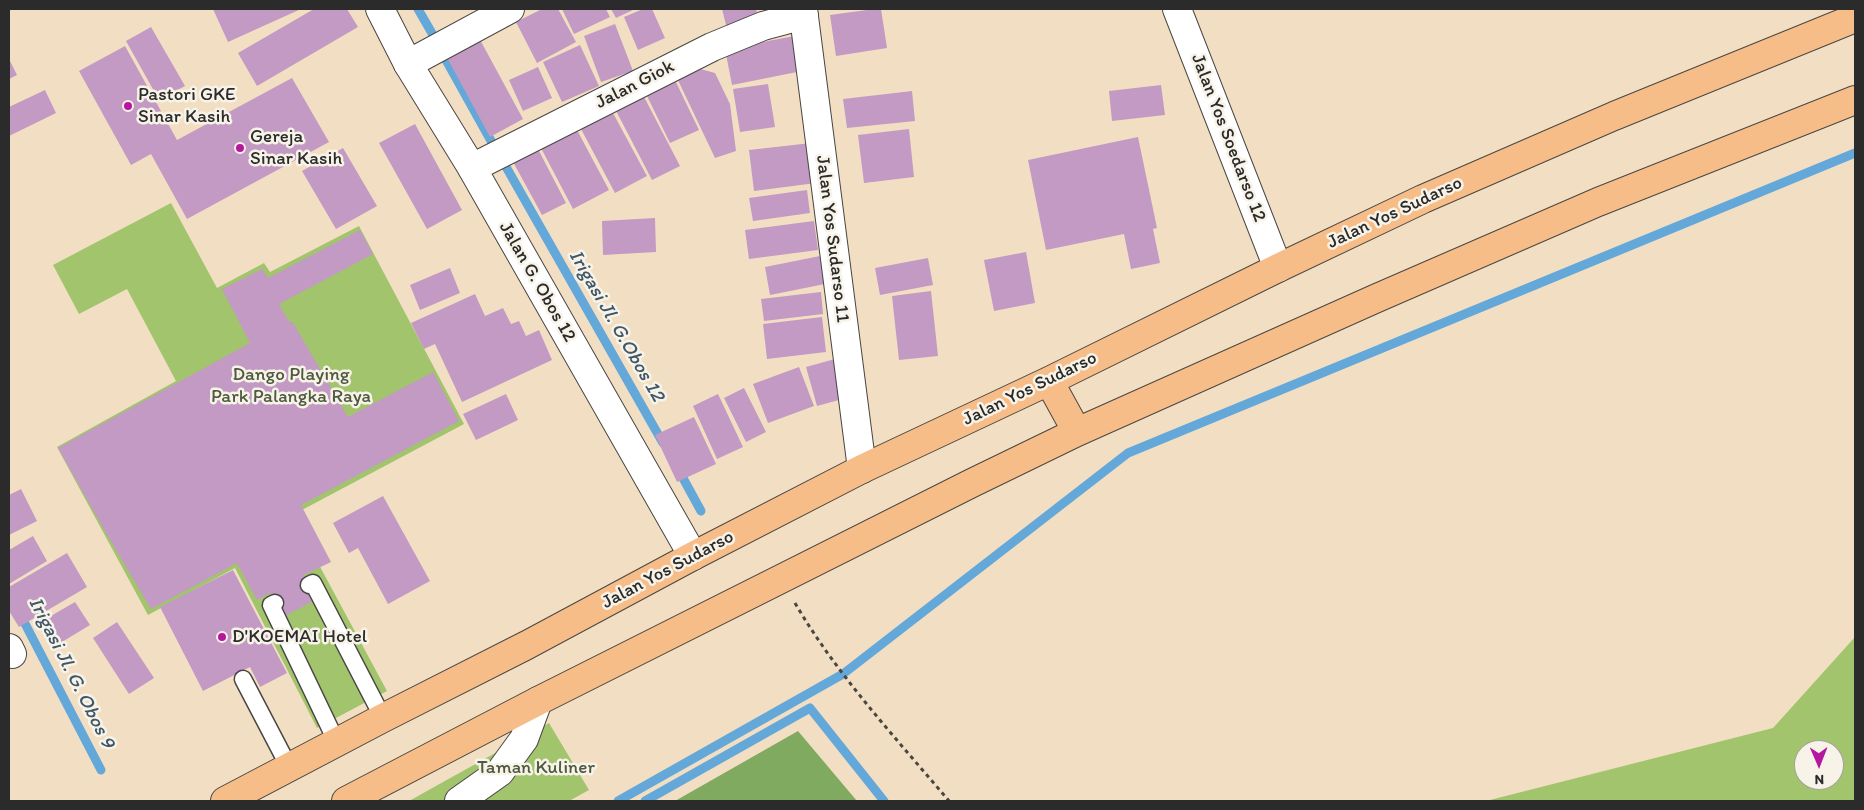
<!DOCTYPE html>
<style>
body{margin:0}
#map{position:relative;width:1864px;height:810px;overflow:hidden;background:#f2dfc3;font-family:Itim,sans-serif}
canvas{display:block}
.frame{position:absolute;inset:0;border:10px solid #2b2b2b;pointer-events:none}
.north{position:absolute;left:1794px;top:740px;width:50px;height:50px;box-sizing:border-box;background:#f7f3e8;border:1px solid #a5a39c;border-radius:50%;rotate:179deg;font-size:14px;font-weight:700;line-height:20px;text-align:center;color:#2b2b2b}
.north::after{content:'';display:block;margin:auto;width:18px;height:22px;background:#b5179e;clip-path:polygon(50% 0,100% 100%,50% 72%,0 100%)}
</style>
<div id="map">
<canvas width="1864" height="810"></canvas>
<div class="frame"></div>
<div class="north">N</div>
</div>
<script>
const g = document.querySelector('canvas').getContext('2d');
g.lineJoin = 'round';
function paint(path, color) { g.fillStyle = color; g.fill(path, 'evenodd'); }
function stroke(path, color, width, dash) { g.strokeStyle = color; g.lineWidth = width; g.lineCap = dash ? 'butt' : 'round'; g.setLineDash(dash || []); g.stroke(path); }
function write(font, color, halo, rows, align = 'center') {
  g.font = font + ' Itim,sans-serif'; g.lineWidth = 5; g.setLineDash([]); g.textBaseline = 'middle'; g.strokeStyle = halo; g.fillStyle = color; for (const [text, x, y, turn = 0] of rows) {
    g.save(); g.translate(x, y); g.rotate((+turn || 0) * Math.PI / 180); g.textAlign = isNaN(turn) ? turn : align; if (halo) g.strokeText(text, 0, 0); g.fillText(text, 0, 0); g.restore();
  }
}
paint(new Path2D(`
 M171,203L217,288L264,263L270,272L359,226L464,424L300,511L318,563L387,691L317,728L235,568L148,615L57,447L176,381L127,289L79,314L53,265Z
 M1855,637V801H1486L1773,728ZM1804,750H1834V780H1804Z
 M549,723L589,790L569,801H409Z`), '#a1c46d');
paint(new Path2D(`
 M798,731L857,801H675Z`), '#80aa60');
stroke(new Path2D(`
 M418,9L433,35
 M441,51L495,148
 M501,158L663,443
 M678,469L701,511
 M20,614L101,770
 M618,801L843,674L1128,453L1855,153
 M645,801L810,708L884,801`), '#63a8d9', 9);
paint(new Path2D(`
 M213,9H301L228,42Z
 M314,9H347L358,27L257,86L238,53Z
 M542,9H558L576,42L537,63L516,22Z
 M562,9H606L610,17L574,34Z
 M611,9H635L616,18Z
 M643,9H652L665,38L638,50L624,17Z
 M722,9H756L759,20L727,29Z
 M874,9H881L887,48L836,56L830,15Z
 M615,24L633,71L601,82L584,36Z
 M151,27L185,86L159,100L126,41Z
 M800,35L807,70L732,85L725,49Z
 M478,36L523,119L490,137L445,54Z
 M580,45L599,86L562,102L543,62Z
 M125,46L177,140L292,78L329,142L187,219L151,154L131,165L79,71Z
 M9,59L17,75L9,79Z
 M538,67L552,98L523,111L509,80Z
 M693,67L715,73L730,104L736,151L715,158L676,76Z
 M675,80L699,130L670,143L646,94Z
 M768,84L775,127L740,132L733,89Z
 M1161,85L1165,115L1112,121L1109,91Z
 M45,90L56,113L9,136V107Z
 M641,91L680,166L652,180L613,105Z
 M912,91L915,121L847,128L843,99Z
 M613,113L647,176L615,193L581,129Z
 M415,124L462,210L427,229L379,143Z
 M909,129L914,177L864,183L858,135Z
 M577,130L609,190L573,209L541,148Z
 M1138,137L1157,228L1153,229L1160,263L1131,269L1124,234L1046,250L1028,160Z
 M811,143L816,183L754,191L749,150Z
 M537,147L566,203L542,215L512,160Z
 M343,148L377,206L336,229L302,171Z
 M807,190L810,213L753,221L749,198Z
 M655,218L656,252L603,255L602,221Z
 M814,221L818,250L749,259L745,230Z
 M360,230L373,254L279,304L289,322L292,321L348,417L433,372L459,421L301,505L331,562L304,575L317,599L283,617L270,593L257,600L237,563L151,609L106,533L58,448L250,343L222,289L262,269L268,278Z
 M1026,252L1035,303L994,311L984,260Z
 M820,256L825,284L770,295L765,267Z
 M928,258L933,285L880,295L875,268Z
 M450,268L460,293L420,310L410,285Z
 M931,291L938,356L899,360L892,296Z
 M821,292L823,314L764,321L761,299Z
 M475,294L485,316L503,308L511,324L519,321L526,336L539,330L552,360L462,402L435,344L424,349L411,323Z
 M822,317L826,352L767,359L763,324Z
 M835,359L846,398L817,406L806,367Z
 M799,367L814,406L768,423L753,384Z
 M744,388L766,432L746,442L724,398Z
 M506,394L518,420L476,440L463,414Z
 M718,394L743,447L717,459L693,406Z
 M694,417L716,464L677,482L655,435Z
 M21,489L37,521L9,535V495Z
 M383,496L430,581L388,604L358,548L349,553L333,523Z
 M33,536L47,561L9,584V550Z
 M67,553L87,587L19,627L9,611V587Z
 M233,570L287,673L260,687L250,667L203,691L160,607Z
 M75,602L90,625L52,648L37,624Z
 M117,622L154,678L129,694L93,638Z`), '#c29ac3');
const service = new Path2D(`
 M309,585L313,583L383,718
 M275,603L271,605L337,743
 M243,679L289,767`);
const minor = new Path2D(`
 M803,9L862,469
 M1177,9L1278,268
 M408,64L510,9
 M472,168L712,47L763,26L804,15
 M9,648L12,654
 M459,801L500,772L524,739L538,701`);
const tertiary = new Path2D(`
 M380,9L408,64L472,168L693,556`);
const primary = new Path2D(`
 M1049,381L1077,432
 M225,801L383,718L527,645L693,556L862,469L1049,381L1278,268L1423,199L1614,116L1855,18
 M346,801L538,701L972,483L1077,432L1377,298L1598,202L1855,100`);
stroke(service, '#494642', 19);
stroke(minor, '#494642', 30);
stroke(tertiary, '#494642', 30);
stroke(primary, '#494642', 30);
stroke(new Path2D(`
 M795,603C837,675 895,737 949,801`), '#494642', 3, [4, 4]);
stroke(service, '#fff', 16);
stroke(minor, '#fff', 28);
stroke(tertiary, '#fff', 28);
stroke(primary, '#f7bd88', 28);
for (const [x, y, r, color] of [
 [128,106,5,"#b5179e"],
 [240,148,5,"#b5179e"],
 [222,637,5,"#b5179e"]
]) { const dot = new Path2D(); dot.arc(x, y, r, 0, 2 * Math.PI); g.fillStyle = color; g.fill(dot); stroke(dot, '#f7f3e8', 2); }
write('19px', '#2b2b2b', '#f7f3e8', [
 ["Jalan Giok",635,85,-27],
 ["Jalan Yos Soedarso 12",1228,138,69],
 ["Jalan Yos Sudarso",1395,213,-25],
 ["Jalan Yos Sudarso 11",832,239,83],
 ["Jalan G. Obos 12",537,282,60],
 ["Jalan Yos Sudarso",1030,389,-26],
 ["Jalan Yos Sudarso",668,570,-28]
]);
write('19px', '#2b2b2b', '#f7f3e8', [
 ["Pastori GKE",138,95],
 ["Sinar Kasih",138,117],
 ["Gereja",250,137],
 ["Sinar Kasih",250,159],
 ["D'KOEMAI Hotel",232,637]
], 'left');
write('19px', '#4e593f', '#f7f3e8', [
 ["Dango Playing",291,375],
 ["Park Palangka Raya",291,397],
 ["Taman Kuliner",536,768]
]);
write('italic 20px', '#3f5768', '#f7f3e8', [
 ["Irigasi Jl. G.Obos 12",616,326,60],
 ["Irigasi Jl. G. Obos 9",71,673,63]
]);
</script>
